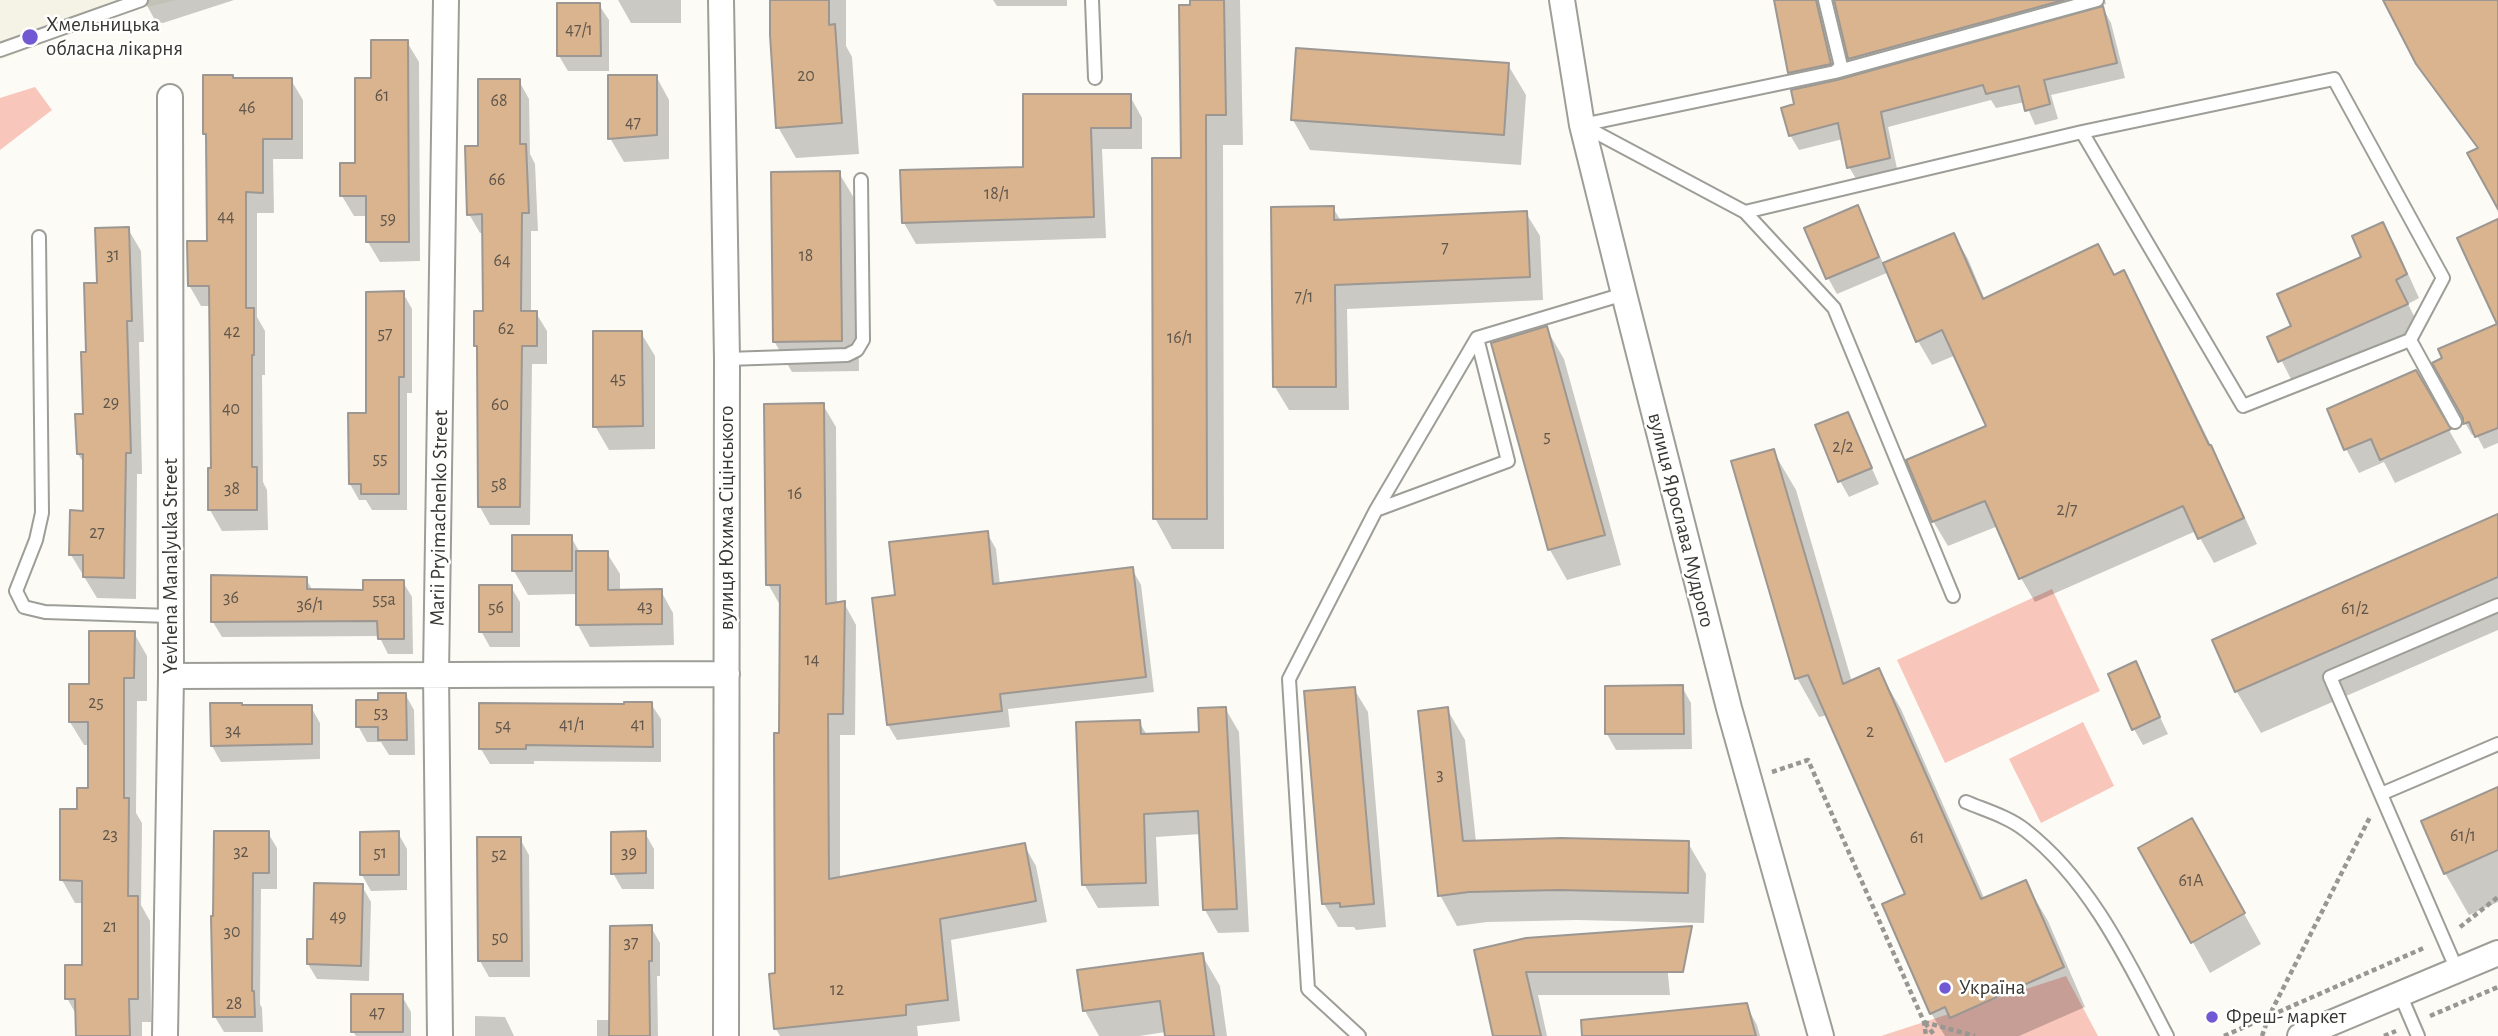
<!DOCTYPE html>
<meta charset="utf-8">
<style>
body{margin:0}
canvas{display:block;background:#fcfbf5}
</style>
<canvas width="2498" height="1036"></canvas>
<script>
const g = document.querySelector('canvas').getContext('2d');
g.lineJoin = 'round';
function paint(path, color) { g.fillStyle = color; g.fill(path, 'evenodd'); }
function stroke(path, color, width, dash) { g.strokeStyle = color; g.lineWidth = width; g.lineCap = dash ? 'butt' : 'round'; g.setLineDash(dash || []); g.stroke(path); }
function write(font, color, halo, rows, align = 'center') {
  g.font = font + ' "Alegreya Sans",sans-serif'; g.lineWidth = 5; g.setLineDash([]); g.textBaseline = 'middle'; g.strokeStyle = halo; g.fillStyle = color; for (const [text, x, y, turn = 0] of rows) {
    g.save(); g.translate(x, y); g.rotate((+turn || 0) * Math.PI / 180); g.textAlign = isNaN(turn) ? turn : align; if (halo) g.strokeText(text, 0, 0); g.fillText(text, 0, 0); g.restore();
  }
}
paint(new Path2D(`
 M0,0H177L122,13L0,60Z`), '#f4f3e5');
paint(new Path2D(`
 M35,87L52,110L0,150V98Z
 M2052,589L2100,691L1945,763L1897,660Z
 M2083,722L2114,786L2041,823L2009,759Z
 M2066,976L2098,1036H1881Z`), '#f8c6bb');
paint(new Path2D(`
 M144,0H234L163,23L156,22Z
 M618,0H681V23H631Z
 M771,0H846V46L852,57L859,154L796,158L778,127Z
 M993,0H1067V6H997Z
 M1192,0H1240L1243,145H1223L1224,549H1172L1155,518L1183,160Z
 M1775,0H2105L2106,4L1857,71L1850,59L1837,4H1830L1837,76L1796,85L1789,72Z
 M2385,0H2498V212L2470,154L2479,149L2425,77Z
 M599,5L609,20V71H568L559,56Z
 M2103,8L2111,23L2125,78L2051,95L2058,119L2035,125L2025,102L1996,108L1991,100L1888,127L1898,173L1858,182L1849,167L1843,139L1799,150L1790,135L1796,106L1838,82Z
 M407,42L419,62L420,261L380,262L368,242V216H354L342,196L357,165L373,80Z
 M1508,65L1526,95L1521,165L1310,150L1293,120Z
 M656,76L669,100V159L624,162L610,138Z
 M234,80H291L303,100V159H273L274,213H257V317L265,331V375H262L263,482L267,490L268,530L222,531L210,510L213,469L211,306H201L189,285L208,243V139L205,134Z
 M519,81L529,99L530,154L535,164L538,231H531V313H536L547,331V364H532L530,525H490L480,507L476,313H484V232L480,233L469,214L480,148Z
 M1130,96L1142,118V149H1102L1106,238L916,244L904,223L1025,168Z
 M839,173L857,203L859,371L792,372L774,341Z
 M1857,207L1884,265L1954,235L1968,259L1985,300L2098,246L2115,277L2123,273L2138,297L2224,472L2257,544L2214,563L2196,531L2035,602L2021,578L1998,526L1948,546L1933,521L1988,427L1956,355L1932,365L1918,341L1889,272L1837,294L1828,278Z
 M1333,208L1341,221L1526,213L1540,236L1543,300L1347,309L1349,410H1289L1275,387Z
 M2383,224L2396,247L2419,298L2408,304L2420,328L2294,385L2270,338L2293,327L2363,257Z
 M128,229L141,251L144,342H139L142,474H137L136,599L97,598L71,555L84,512L85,465L78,454L85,416L88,354L99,284Z
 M403,293L412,309V393H407V510H372L366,500H359L350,484Z
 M2498,326V443L2484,449L2476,434L2472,435L2465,423L2464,417Z
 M1546,328L1564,359L1621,565L1567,580L1550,550L1493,344Z
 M641,333L655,356V449L609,450L595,426Z
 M2416,372L2462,453L2395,483L2384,462L2359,473L2346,449L2329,410Z
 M823,405L836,427L837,604L844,603L856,625L855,735H840V879L1024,845L1036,866L1047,922L951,940L960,1021L917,1026L918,1036H780L776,1029L781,735L780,605L768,584Z
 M1847,414L1879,484L1849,497L1840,481Z
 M1773,451L1796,490L1852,682L1878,670L1901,709L1985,900L2025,882L2048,921L2085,1007L2019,1036H1945L1931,1013L1907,895L1828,715L1819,717L1797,678Z
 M2498,516V630L2261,733L2237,692L2215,641Z
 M987,533L996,549L1000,585L1132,569L1141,585L1154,692L1008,709L1010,727L897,740L888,725L897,597Z
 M514,537H571L580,553H607L620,574V591H661L673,613L674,645L590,647L578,625V594L528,595L514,571Z
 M306,579L313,591H365L403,582L412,597L413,654H388L379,636L222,637L213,622Z
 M511,587L520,602V647H490L481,631Z
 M134,633L147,656V701H137L136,813L142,823L141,905L150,921L151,1022H142V1036H77V1016L67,998L83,967V903H75L62,880L78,811L90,790V745H84L70,722L90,686Z
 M2135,664L2168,734L2143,745L2134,729Z
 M1682,687L1691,703L1692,749L1616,750L1607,734Z
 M1354,689L1368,712L1386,927L1356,930L1354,927H1338L1324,904Z
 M405,694L414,710L415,755H389L381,742H367L358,726L379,702Z
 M651,704L661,719V762L534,761V764H490L481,749L626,706Z
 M243,707H311L320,723V759L221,762L212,746Z
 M1225,708L1239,732L1249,932L1218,933L1205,910L1201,834L1156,837L1159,906L1098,908L1084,884L1139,722L1147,735L1201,733Z
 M1447,709L1465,740L1476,842L1688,843L1706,874L1704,923L1577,920L1487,922L1457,926L1440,895Z
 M2498,789V902L2469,915L2445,873Z
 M268,833L277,848V889H261L260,1004L262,1008L263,1032H224L215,1017V918Z
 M398,833L407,849V890L371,891L362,875Z
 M645,833L654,849V889H622L613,873Z
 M520,839L529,855L530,977H489L480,961Z
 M2141,849L2209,851L2261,944L2210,973Z
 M362,886L371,902L369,981L317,979L308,964L315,941Z
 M651,927L660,943V976H657L658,1036H597V1020H611Z
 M1526,940L1666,954L1670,995H1538L1547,1036H1495Z
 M1202,955L1220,986L1227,1036H1167L1166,1032L1139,1036H1099L1085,1011Z
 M402,996L411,1012V1036H356L353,1032Z
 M1746,1005L1757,1025L1760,1036H1706Z
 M475,1016L505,1017L514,1036H475Z`), '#0003');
const building = new Path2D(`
 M770,0H829V25L835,24L842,123L776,128L770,35Z
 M1190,0H1224L1226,115H1206L1207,519H1153L1152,158H1181L1179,5H1190Z
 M1774,0H1816L1831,64L1788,73Z
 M1834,0H2064L1848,59Z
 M2383,0H2498V209L2467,153L2478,148L2416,64Z
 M557,3H600L601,56H557Z
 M2103,6L2117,63L2044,80L2050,104L2025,111L2019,86L1986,94L1983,85L1881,112L1890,158L1847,168L1838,123L1789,136L1781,108L1794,104L1791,90L1837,80Z
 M371,40H408L409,242H366V196H340V163H355V78H371Z
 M1296,48L1509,63L1504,135L1291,120Z
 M203,75H233V78H292V139H263V193L246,192V308H254V355H252V467H257V510H208V468H211L209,286H188L187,241H207L206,134H203Z
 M608,75H657V135L608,139Z
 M478,79H520V144H526L529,213H522L521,311H537V346H522L520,507H478L477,346H474V311H483L482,214L467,215L465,146H478Z
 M1023,94H1131V128H1091L1094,217L902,223L900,170L1023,167Z
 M840,171L842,341L773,342L771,172Z
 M1858,205L1879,257L1826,279L1804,228Z
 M1334,206V220L1527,211L1530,277L1335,285L1336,387H1273L1271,207Z
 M2498,219V428L2475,437L2469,422L2463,424V418L2432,363L2442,358L2438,349L2497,324L2457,238Z
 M2383,222L2407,274L2396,280L2408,304L2278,362L2267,337L2291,326L2277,294L2361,257L2352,236Z
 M129,227L132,321H127L131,453H126L124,578L83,577V555H69L70,510L83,511V454H77L75,414H83L81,352H86L84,283H97L95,228Z
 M1954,233L1983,299L2098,244L2114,275L2124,270L2209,445H2211L2244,518L2198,539L2183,506L2019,579L1985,501L1932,522L1906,460L1986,426L1942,330L1916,342L1883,263Z
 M404,291V377H399V494H361V484H349L348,413H366V292Z
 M1547,326L1605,535L1548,550L1491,343Z
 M593,331H642L643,426L593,427Z
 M2416,370L2451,429L2380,460L2371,439L2344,450L2327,409Z
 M824,403L826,604L845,601L843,714H828L829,879L1025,843L1036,901L940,919L948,1000L906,1005V1015L774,1029L769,974L775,973L774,733H779L780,585H766L764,404Z
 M1848,412L1872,468L1838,482L1815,425Z
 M1774,449L1843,684L1879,668L1981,899L2026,880L2064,967L1950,1018L1945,1007L1930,1014L1882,904L1905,894L1808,675L1795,679L1731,461Z
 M2498,514V577L2235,692L2212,640Z
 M988,531L993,584L1133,567L1146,677L1000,694L1002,711L887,725L872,598L895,595L889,542Z
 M512,535H572V571H512Z
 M576,551H608V590L662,589V624L576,625Z
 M211,575L307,577V589L363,590V580H404V639H378L377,621L211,622Z
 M479,585H512V632H479Z
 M89,631H135L134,678H124V798H129L128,896H138V999H129L130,1036H76L75,999H65V965H82V881L60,880V809H77V788H88V722H69V684H89Z
 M2136,661L2160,717L2132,730L2108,674Z
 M1683,685L1684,734H1605V686Z
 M1355,687L1374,904L1340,907V903L1322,904L1304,691Z
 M378,693H406L407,740H378V727H356V700H378Z
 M624,702H652L653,747L526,745V749H479V703L624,704Z
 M210,703H242V705H312V744L211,746Z
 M1226,707L1237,909L1203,910L1198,811L1144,814L1146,883L1082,885L1076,722L1140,720L1141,734L1199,732L1198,708Z
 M1448,707L1463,841L1561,838L1689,841L1688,893L1559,890L1469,892L1438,896L1418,711Z
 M2498,787V850L2444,874L2421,821Z
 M2192,818L2245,913L2191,943L2138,848Z
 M214,831H269V873H253L252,991H254L255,1017H213L211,916H213Z
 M399,831V875H360V832Z
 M646,831V873L611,874V832Z
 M477,837H521L522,961H478Z
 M314,883L363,884L361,966L307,964V939H313Z
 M652,925V961H649L650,1036H609L610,926Z
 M1692,926L1683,972H1526L1541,1036H1493L1474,950L1526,938Z
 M1203,953L1214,1036H1165L1160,1001L1083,1011L1077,970Z
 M351,994H403V1032H351Z
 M1747,1003L1756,1036H1582L1581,1020Z`);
paint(building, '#d9b48e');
stroke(building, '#9c9793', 2);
const lane = new Path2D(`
 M1092,0L1095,78
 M0,50L141,0
 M1835,72L2097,0
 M1582,125L1745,212L1834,308L1953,596
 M1582,125L1835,72L1841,66L1825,0
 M2082,132L2334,79L2443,278L2410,340
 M1745,212L2082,132L2243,406L2410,340L2455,422
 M39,237L42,513L36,540L16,591L24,607L45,612L171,616
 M727,359L847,355L857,350L863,340L861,180
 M1376,510L1508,461L1477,338
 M2381,794L2498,744
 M1966,802C1985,810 2009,817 2025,830C2091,881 2129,963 2167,1036
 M2457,970L2330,677L2498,605
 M2400,994L2418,1036
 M1359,1036L1308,989L1289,679L1376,510L1477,338L1624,294`);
const street = new Path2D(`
 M721,0L727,359L726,1036
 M1562,0L1582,125L1624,294L1729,708L1821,1036
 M171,676L727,674
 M165,1036L171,676L170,97
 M440,1036L436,674L446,0
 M2300,1036L2498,953`);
stroke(lane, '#9e9e98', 16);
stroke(street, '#9e9e98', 28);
stroke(new Path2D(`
 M1772,772L1808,760L1924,1022L1926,1036
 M2460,927L2498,897
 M2430,1016L2498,987
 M1924,1022L1975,1036
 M1925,1023L1935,1036
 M2224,1036L2426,947
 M2262,1036L2269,1016L2370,817
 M2384,1036L2396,1031`), '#989793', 4.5, [5, 3.5]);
stroke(lane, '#fff', 12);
stroke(street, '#fff', 24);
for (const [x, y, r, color] of [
 [30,37,9,"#7059d3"],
 [1945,988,7,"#7059d3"],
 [2212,1017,7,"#7059d3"]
]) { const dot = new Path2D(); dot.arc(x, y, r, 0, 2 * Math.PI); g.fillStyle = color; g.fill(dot); stroke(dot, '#fffffe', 2.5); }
write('18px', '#60564b', null, [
 ["47/1",579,30],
 ["20",806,76],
 ["61",382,96],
 ["68",499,101],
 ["46",247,108],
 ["47",633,123],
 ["66",497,180],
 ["18/1",997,194],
 ["44",226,217],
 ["59",388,219],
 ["7",1445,248],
 ["31",113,255],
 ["18",806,256],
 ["64",502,261],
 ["7/1",1304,297],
 ["62",506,329],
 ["42",232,332],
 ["57",385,334],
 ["16/1",1180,338],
 ["45",618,379],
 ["29",111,403],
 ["60",500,405],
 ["40",231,409],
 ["5",1547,437],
 ["2/2",1843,447],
 ["55",380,459],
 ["58",499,485],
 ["38",232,489],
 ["16",795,494],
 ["2/7",2067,510],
 ["27",97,533],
 ["36",231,598],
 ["55а",384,600],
 ["36/1",310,605],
 ["43",645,607],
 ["56",496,608],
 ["61/2",2355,609],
 ["14",812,660],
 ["25",96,703],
 ["53",381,713],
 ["41/1",572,725],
 ["41",638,725],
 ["54",503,726],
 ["34",233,731],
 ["2",1870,732],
 ["3",1440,775],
 ["23",110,835],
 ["61/1",2463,836],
 ["61",1917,838],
 ["32",241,852],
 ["51",380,853],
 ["39",629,853],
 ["52",499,855],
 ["61А",2191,881],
 ["49",338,917],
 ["21",110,927],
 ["30",232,932],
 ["50",500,938],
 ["37",631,943],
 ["12",837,990],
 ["28",234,1004],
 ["47",377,1013]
]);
write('21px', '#383735', '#fffffe', [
 ["Хмельницька",46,25],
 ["обласна лікарня",46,49],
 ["Україна",1959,988],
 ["Фреш- маркет",2226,1017]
], 'left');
write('21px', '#383735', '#fffffe', [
 ["Marii Pryimachenko Street",439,518,-89],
 ["вулиця Юхима Сіцінського",727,518,-90],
 ["вулиця Ярослава Мудрого",1681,520,76],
 ["Yevhena Manalyuka Street",171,566,-90]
]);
</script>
